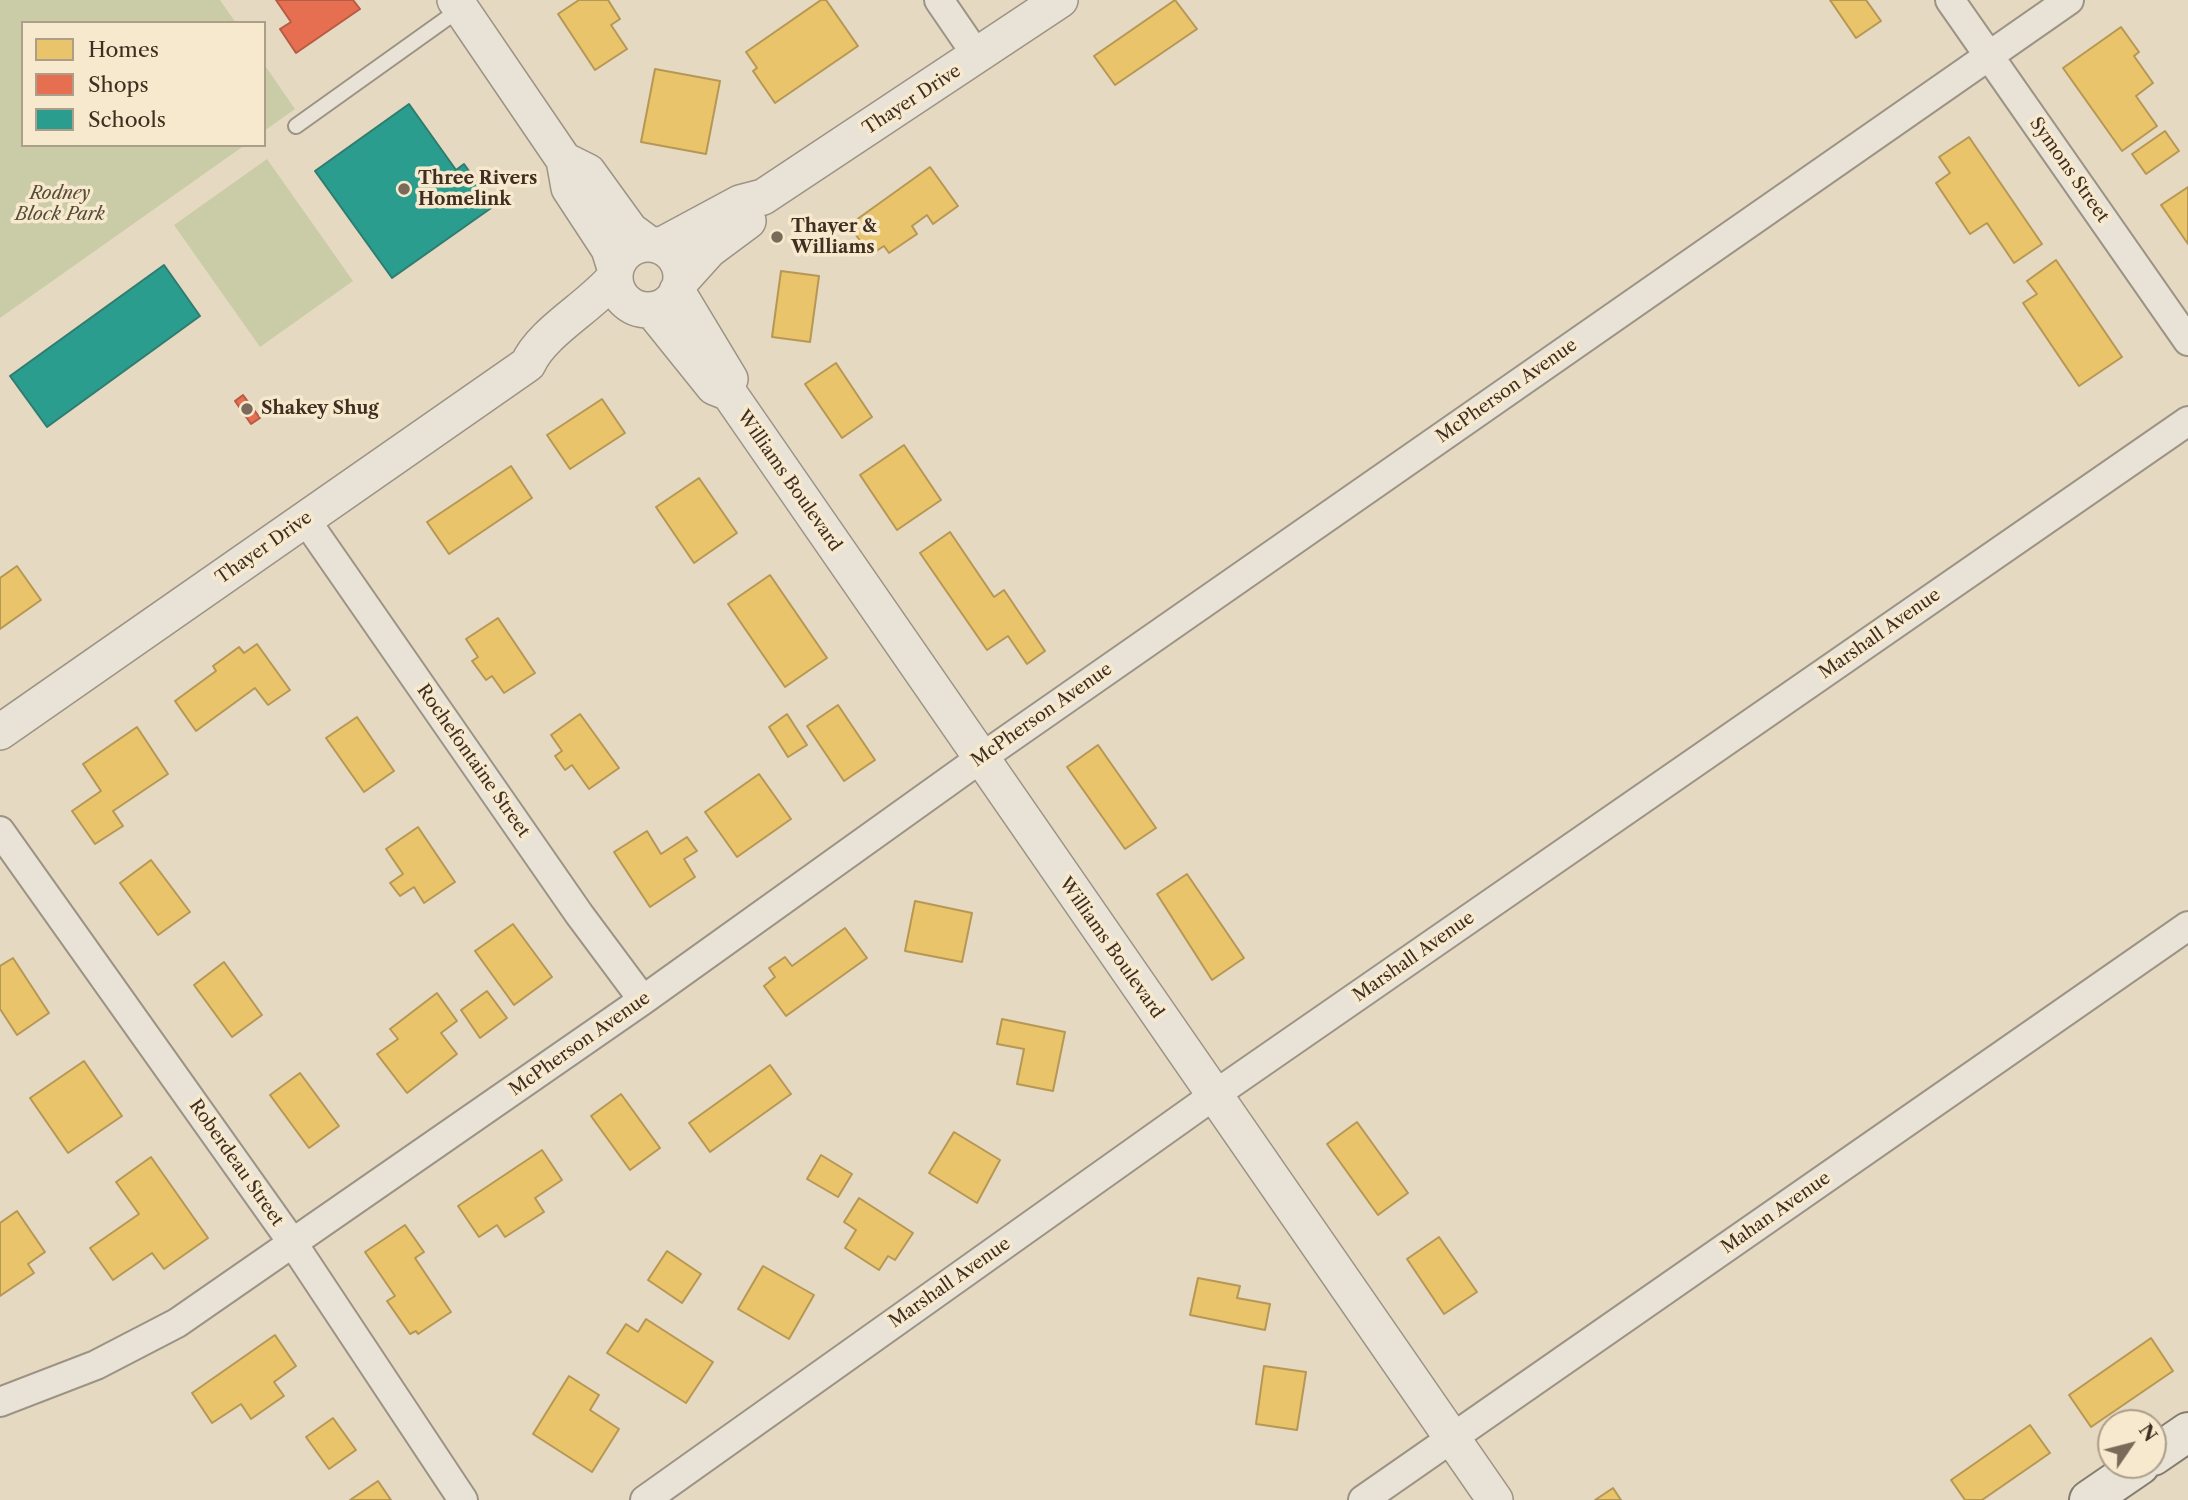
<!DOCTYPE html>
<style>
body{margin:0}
#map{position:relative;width:2188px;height:1500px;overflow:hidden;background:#e5d9c2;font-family:"Libre Caslon Text",serif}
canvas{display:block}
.legend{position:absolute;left:21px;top:21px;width:245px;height:126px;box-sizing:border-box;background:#f7e9ce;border:2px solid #ad9e89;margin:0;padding:9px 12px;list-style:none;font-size:21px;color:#3f2e21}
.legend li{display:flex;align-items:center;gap:14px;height:35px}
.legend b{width:35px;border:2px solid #ad9e89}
.north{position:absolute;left:2097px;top:1409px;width:70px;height:70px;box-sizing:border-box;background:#f7e9ce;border:2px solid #ad9e89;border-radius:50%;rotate:55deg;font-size:19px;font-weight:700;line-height:28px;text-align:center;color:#3f2e21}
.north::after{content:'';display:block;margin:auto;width:24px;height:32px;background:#796a59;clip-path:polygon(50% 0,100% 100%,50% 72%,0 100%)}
</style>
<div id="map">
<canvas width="2188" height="1500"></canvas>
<ul class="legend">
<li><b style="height:19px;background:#e9c46a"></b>Homes</li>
<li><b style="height:19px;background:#e76f51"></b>Shops</li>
<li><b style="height:19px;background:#2a9d8f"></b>Schools</li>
</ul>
<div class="north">N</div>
</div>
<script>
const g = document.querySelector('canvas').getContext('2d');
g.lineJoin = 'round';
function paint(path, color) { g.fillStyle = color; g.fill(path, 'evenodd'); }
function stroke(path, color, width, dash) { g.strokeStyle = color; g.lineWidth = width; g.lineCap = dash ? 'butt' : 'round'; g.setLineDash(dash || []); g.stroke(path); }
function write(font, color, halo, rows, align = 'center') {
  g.font = font + ' "Libre Caslon Text",serif'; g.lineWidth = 7; g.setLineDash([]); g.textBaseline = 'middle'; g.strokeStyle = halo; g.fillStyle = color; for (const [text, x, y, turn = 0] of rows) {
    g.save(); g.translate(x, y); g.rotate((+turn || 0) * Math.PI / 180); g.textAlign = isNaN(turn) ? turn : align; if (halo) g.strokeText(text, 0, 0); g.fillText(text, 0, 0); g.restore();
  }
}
paint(new Path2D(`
 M0,0H220L236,23H23V145H245L0,318Z
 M264,64L295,109L264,131Z
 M267,159L353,281L260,347L174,225Z`), '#cacca8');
const homes = new Path2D(`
 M579,0H608L620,19L611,25L627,49L595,70L558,14Z
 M821,0H826L858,46L775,103L753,71L757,68L746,52Z
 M1175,0L1197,29L1115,85L1094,56Z
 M1830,0H1866L1881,21L1856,38Z
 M2121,27L2139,52L2134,56L2153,83L2136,96L2157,126L2122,151L2063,68Z
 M655,69L720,81L706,154L641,142Z
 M2165,131L2179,151L2146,174L2132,154Z
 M1969,137L2042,244L2014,263L1987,223L1970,234L1936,183L1950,173L1939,157Z
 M930,167L958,206L933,224L927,215L912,226L917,234L889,253L884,246L870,255L849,225Z
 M2188,187V244L2161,205Z
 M2056,260L2122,357L2079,386L2023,303L2037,294L2027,281Z
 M781,271L819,276L810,342L772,337Z
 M836,363L872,417L842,438L805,384Z
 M602,399L625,433L570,469L547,435Z
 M904,445L941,500L897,530L860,475Z
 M511,466L532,498L449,554L427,522Z
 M699,478L737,533L694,563L656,507Z
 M950,532L994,597L1004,590L1045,651L1027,664L1008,636L987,650L920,553Z
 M17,566L41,600L0,629V578Z
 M770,575L827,658L785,687L728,604Z
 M498,618L535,673L504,693L492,676L486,680L472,661L478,657L466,639Z
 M257,644L290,690L268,705L255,688L196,731L175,701L216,671L213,666L239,647L244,653Z
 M838,705L875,760L844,781L807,726Z
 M580,714L619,768L589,789L572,765L565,770L555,756L562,751L551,735Z
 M787,714L807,745L788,757L769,727Z
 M357,717L394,771L364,792L326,738Z
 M137,727L168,774L113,811L123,826L95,844L72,811L101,791L83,764Z
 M1098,745L1156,828L1125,849L1067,767Z
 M759,774L791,819L737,857L705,812Z
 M418,827L455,882L424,903L414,887L400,896L390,883L403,874L386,849Z
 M647,831L661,854L687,837L697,851L684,859L695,877L650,907L614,852Z
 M151,860L190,912L158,935L120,883Z
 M1187,874L1244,958L1212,980L1157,894Z
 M915,901L972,913L962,962L905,951Z
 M513,924L552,977L514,1005L475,951Z
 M845,928L867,958L786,1016L764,986L775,977L769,968L785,957L792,966Z
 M13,958L49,1013L17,1035L0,1009V966Z
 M224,962L262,1015L232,1037L194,985Z
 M487,991L507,1018L480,1038L461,1010Z
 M437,993L457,1021L441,1033L457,1054L407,1093L377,1054L398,1039L390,1029Z
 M1002,1019L1065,1032L1053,1091L1017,1084L1024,1049L997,1044Z
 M84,1061L122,1116L68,1153L30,1098Z
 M770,1065L791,1094L710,1152L689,1123Z
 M300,1073L339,1126L309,1148L270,1095Z
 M621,1094L660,1148L630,1170L591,1116Z
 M1357,1122L1408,1193L1378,1215L1327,1144Z
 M954,1132L1000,1160L977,1203L929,1173Z
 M542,1150L562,1180L535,1198L544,1212L505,1237L497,1225L479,1237L458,1206Z
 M821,1155L852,1174L838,1197L807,1179Z
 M151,1157L208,1238L164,1269L152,1253L113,1280L90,1248L139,1214L116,1182Z
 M859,1198L913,1233L895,1260L888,1256L879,1270L845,1248L856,1230L844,1222Z
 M17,1211L45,1252L28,1264L34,1273L0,1296V1223Z
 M405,1225L424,1252L415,1258L451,1312L418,1334L416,1331L410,1334L387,1301L395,1296L365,1252Z
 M1439,1237L1477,1292L1444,1314L1407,1259Z
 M667,1251L701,1274L682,1303L648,1280Z
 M763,1266L814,1295L789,1339L738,1309Z
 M1198,1278L1240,1286L1237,1298L1270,1304L1265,1330L1190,1315Z
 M646,1319L713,1362L686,1403L607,1353L626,1324L638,1332Z
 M275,1335L296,1366L274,1382L284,1396L251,1419L241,1404L212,1423L192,1393Z
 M2151,1338L2173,1371L2091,1427L2069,1395Z
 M1264,1366L1306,1372L1297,1430L1256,1424Z
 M569,1376L599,1395L590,1410L619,1429L592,1472L533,1434Z
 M333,1418L356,1450L329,1469L306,1437Z
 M2030,1425L2050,1453L1982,1500H1965L1951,1480Z
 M378,1481L391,1500H350Z
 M1613,1488L1621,1500H1595Z`);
paint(homes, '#e9c46a');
stroke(homes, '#b69754', 2);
const shops = new Path2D(`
 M276,0H353L360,9L296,53L280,29L291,22Z
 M243,395L260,418L251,424L235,401Z`);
paint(shops, '#e76f51');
stroke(shops, '#b55c43', 2);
const schools = new Path2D(`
 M409,104L456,170L464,164L494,206L392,278L315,171Z
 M164,265L200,316L47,427L10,376Z`);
paint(schools, '#2a9d8f');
stroke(schools, '#307c6e', 2);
const service = new Path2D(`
 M296,126L460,9`);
const minor = new Path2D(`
 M939,0L978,57
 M1950,0L2188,341
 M305,519L579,914L643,1000
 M0,831L292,1242L463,1500
 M0,1402L96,1365L177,1323L643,1000L981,758L2069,0
 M645,1500L1213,1096L2188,421
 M1363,1500L2188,926`);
const tertiary = new Path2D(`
 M455,0L564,160L569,188L609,249L615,268
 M564,160L588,172L630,230L649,244
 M615 277a33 33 0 1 1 66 0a33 33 0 1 1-66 0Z
 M660,246L740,203L763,197L1060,0
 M681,281L709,250L748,221
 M677,291L730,379
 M652,310L714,387L729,393L1495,1500
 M0,732L528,364C541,333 590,307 614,278`);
const secondary = new Path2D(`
 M2153,1456L2188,1432
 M2089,1500L2140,1465`);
stroke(service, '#9c9384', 18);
stroke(minor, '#9c9384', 32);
stroke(tertiary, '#9c9384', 38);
stroke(secondary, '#847c6f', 42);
stroke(service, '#e9e3d7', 14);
stroke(minor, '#e9e3d7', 28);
stroke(tertiary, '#e9e3d7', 35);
stroke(secondary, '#e9e3d7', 38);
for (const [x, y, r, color] of [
 [404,189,7,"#796a59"],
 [777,237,7,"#796a59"],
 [247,409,7,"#796a59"]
]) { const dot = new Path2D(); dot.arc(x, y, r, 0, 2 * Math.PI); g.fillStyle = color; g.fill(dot); stroke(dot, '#f7e9ce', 2.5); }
write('18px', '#3f2e21', '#f7e9ce', [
 ["Thayer Drive",912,100,-33],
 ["Symons Street",2069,170,55],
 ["McPherson Avenue",1507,391,-35],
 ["Williams Boulevard",789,481,55],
 ["Thayer Drive",264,548,-35],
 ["Marshall Avenue",1880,634,-35],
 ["McPherson Avenue",1042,715,-35],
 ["Rochefontaine Street",473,761,55],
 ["Williams Boulevard",1111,948,55],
 ["Marshall Avenue",1414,957,-35],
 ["McPherson Avenue",580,1044,-35],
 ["Roberdeau Street",236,1163,55],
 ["Mahan Avenue",1776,1213,-35],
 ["Marshall Avenue",950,1283,-35]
]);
write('bold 18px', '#3f2e21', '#f7e9ce', [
 ["Three Rivers",418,179],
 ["Homelink",418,200],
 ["Thayer &",791,227],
 ["Williams",791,248],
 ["Shakey Shug",261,409]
], 'left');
write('italic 18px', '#564c38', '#f7e9ce', [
 ["Rodney",60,194],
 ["Block Park",60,215]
]);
</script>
